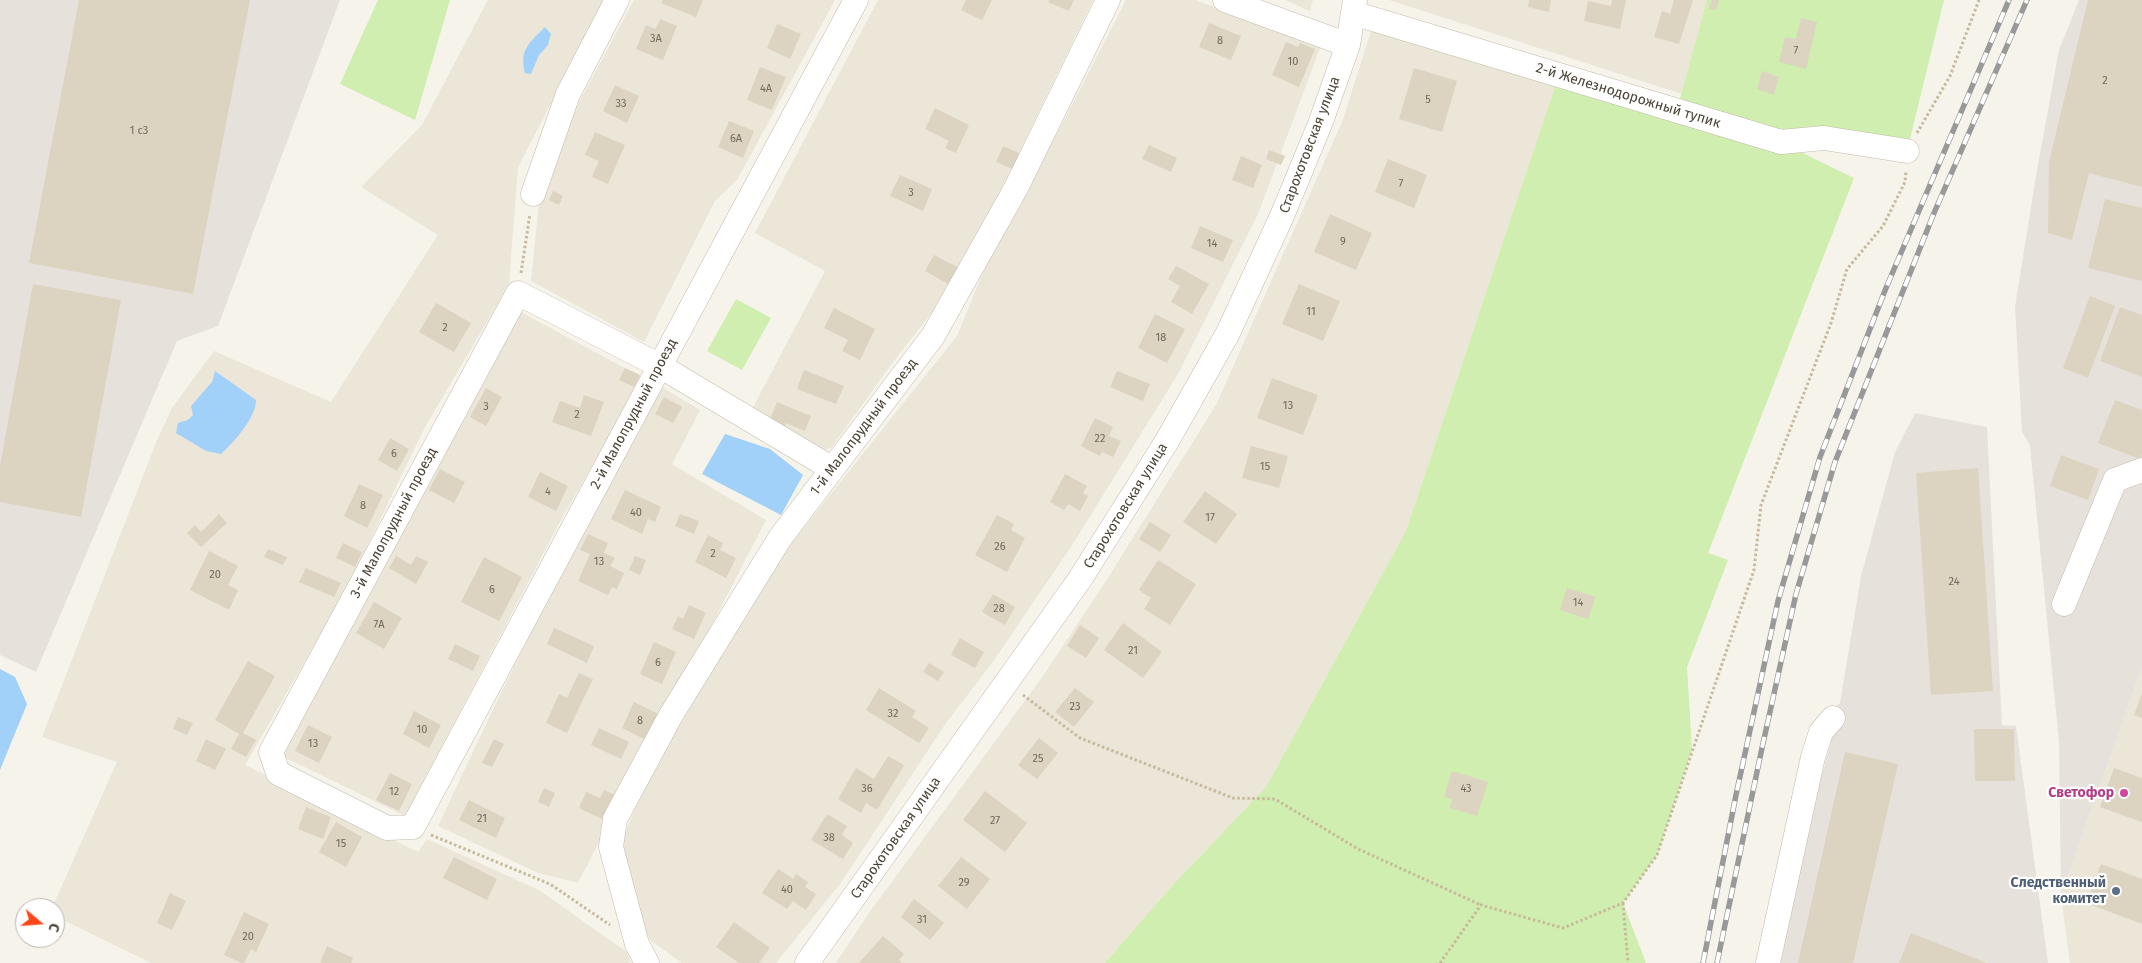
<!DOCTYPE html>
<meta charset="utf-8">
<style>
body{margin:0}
#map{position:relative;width:2142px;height:963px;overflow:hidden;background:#f6f3ea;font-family:"Fira Sans",sans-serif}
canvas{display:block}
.north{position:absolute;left:15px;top:898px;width:50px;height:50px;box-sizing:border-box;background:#fff;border:1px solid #b7b5af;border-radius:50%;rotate:108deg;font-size:14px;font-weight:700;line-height:20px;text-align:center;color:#4c4537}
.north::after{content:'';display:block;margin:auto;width:18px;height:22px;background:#ff4619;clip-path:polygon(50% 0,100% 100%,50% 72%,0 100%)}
</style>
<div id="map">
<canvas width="2142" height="963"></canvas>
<div class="north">С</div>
</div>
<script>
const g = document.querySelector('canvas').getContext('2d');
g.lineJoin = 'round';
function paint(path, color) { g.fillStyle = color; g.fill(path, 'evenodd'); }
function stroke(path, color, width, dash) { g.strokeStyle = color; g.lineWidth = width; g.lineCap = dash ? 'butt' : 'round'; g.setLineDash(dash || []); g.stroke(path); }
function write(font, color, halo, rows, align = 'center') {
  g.font = font + ' "Fira Sans",sans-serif'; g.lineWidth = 4.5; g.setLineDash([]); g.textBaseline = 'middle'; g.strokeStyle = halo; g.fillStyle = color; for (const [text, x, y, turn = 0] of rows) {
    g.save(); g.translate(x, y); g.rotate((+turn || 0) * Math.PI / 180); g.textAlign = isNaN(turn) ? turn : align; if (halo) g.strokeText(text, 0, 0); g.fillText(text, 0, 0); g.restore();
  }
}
paint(new Path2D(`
 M488,0H605L518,167L509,284L424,429L344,594L245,765L418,852L427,839L539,890L628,953L630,963H151L55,916V908H52L117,762L42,737L157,440L172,408L214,351L331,402L438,235L361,187L422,125Z
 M634,0H835L737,180L715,201L644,342L531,281L539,203L579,102Z
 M878,0H1093L998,196L933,311L890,366L832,447L819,453L750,413L825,271L755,233Z
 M1126,0H1196L1320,48L1258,214L1178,374L1071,547L992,663L946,723L840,884L776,963H682L650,940L635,908L622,841L646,781L765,582L790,545L957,336L998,236L1060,128Z
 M1285,0H1313L1310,11Z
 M1389,0H1707L1682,94Z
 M1373,25L1557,82L1406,531L1266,787L1171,887L1105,963H836L869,913L1043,676L1104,584L1216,405L1342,122Z
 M519,311L643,378L562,518L405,816L282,756Z
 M660,386L700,410L672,464L766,520L578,883L538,873L438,826L495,705L589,515Z
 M2142,667V963H2070L2061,896Z`), '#ebe6d8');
paint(new Path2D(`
 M0,0H340L218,326L177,341L36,672L0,655Z
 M2079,0H2142V667L2061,896L2059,742L2030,446L2022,431L2015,307L2036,176L2059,50Z
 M1915,413L1987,427L2002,725L2016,726L2048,963H1778L1791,894L1835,725L1829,711L1840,703L1861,576L1895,452Z`), '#e6e2db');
paint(new Path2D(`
 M378,0H450L415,120L340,84Z
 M1707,0H1944L1907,151L1782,143L1854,178L1708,553L1728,560L1687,667L1692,750L1657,855L1623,903L1646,963H1105L1171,887L1266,787L1406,531L1559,75L1677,110Z
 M736,299L771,318L742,370L707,351Z`), '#cfeeaf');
paint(new Path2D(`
 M545,27L551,34L548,45L539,55L531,74L525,73C519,50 529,43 545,27Z
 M215,371L256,400C256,418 234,442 221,454L206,451L176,433L178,423L188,420L193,415L191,406L212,382Z
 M725,434L770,449L803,475L781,515L702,474Z
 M0,669L15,677L27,704L0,770Z`), '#a1d1f8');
paint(new Path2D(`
 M79,0H250L193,294L29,263Z
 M663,0H703L696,17L661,3Z
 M966,0H992L982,20L961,10Z
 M1049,0H1074L1069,11L1048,2Z
 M1529,0H1551L1549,12L1528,7Z
 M1612,0H1626L1620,29L1584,21L1588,1L1611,6Z
 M1674,0H1693L1679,44L1654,37L1662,11L1670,14Z
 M1712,0H1719L1716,10L1709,9Z
 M2088,0H2142V187L2089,173L2072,240L2048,233L2049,162Z
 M1801,18L1817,22L1806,69L1779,62L1785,37L1796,39Z
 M660,19L677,26L663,60L636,49L646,25L656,29Z
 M1209,23L1241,36L1231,60L1199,47Z
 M777,24L801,34L790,59L767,48Z
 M1286,42L1298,47L1300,43L1315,49L1299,87L1272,75Z
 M760,67L786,77L772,110L747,100Z
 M1414,68L1457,81L1442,132L1399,119Z
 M1762,71L1779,77L1774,95L1757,89Z
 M615,85L639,96L627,123L603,111Z
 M935,108L969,125L956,153L945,148L949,141L925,129Z
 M729,121L754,131L743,158L718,147Z
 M595,132L625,145L608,184L592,177L599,161L585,155Z
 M1149,145L1177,158L1171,172L1142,159Z
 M1003,146L1021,154L1015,170L996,162Z
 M1269,150L1285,156L1281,165L1266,159Z
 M1241,156L1262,165L1253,188L1232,180Z
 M1388,159L1427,175L1414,208L1375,192Z
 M900,175L932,189L923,211L890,196Z
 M553,191L563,196L559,205L549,200Z
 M2105,199L2142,208V281L2088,268Z
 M1330,214L1372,233L1356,270L1314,252Z
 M1200,226L1233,240L1223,262L1191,248Z
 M934,255L959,268L950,285L925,271Z
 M1176,266L1209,284L1192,314L1171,302L1180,286L1168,279Z
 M33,284L121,300L81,517L0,502V466Z
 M1299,284L1340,301L1323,341L1282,324Z
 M2090,296L2115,306L2088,378L2063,368Z
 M436,303L471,323L454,352L419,332Z
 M2120,307L2142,315V377L2100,361Z
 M834,308L875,329L860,360L842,351L848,340L824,328Z
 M1155,314L1185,329L1167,363L1138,348Z
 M625,368L640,375L634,387L619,380Z
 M804,370L844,386L836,404L797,389Z
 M1117,371L1150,384L1143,401L1110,387Z
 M1272,378L1318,395L1303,435L1257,418Z
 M486,388L502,397L486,426L470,417Z
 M584,395L604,402L591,436L552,422L560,401L580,408Z
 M664,397L682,407L673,423L655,414Z
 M2115,400L2142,410V454L2140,459L2098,443Z
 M777,402L811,416L805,431L786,423L784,428L769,422Z
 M1095,418L1113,427L1109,436L1121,441L1113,457L1102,452L1100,456L1081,446Z
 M390,438L409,449L397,471L378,460Z
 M1251,446L1288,456L1279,488L1242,478Z
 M2061,455L2099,469L2088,500L2050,486Z
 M1978,468L1993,691L1931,695L1916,473Z
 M440,469L465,482L454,503L429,490Z
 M540,472L568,486L556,511L528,497Z
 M1065,474L1087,486L1083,493L1088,496L1080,511L1068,504L1064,510L1050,502Z
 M359,484L383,495L367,528L344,516Z
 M625,490L661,507L655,522L648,519L642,534L611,519Z
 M1205,491L1237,514L1216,544L1183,522Z
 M219,514L227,523L201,547L187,533L195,525L201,532Z
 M680,514L699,521L694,534L675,526Z
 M997,515L1014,524L1011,530L1025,538L1007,572L975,555Z
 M1150,522L1171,535L1160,552L1139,539Z
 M588,534L608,543L604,553L615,558L610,566L624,573L617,589L612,587L608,595L578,581L590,554L580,550Z
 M708,535L723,543L720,550L736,558L726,578L695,562Z
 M343,543L362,552L355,567L336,558Z
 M268,549L287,557L283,565L264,557Z
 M209,551L238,566L228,585L238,590L229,610L190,590Z
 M396,556L411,565L416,556L428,562L416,584L389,568Z
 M635,556L646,560L640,575L629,570Z
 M484,557L522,577L499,621L461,602Z
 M1158,560L1196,584L1170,625L1144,609L1151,598L1139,590Z
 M306,568L341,583L334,597L299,582Z
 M1567,588L1596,597L1588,619L1560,610Z
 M993,594L1015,607L1005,625L982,612Z
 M374,602L402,618L384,649L356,633Z
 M689,605L706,613L694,639L672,629L678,616L683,619Z
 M1123,623L1162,652L1143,678L1104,650Z
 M1080,625L1099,638L1086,658L1067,646Z
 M554,628L594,646L587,663L547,644Z
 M960,638L984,652L975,668L951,655Z
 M654,642L676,652L662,684L640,674Z
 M455,644L480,656L473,671L448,659Z
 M248,661L275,676L243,733L256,740L246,757L231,749L239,734L215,720Z
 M929,663L944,672L938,681L923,672Z
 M579,673L593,679L567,733L546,723L559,694L567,698Z
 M879,688L916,711L912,717L929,728L919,743L866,710Z
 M1075,688L1094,702L1074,727L1055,712Z
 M2142,693V718L2134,715Z
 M634,702L658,714L646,740L622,728Z
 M414,711L441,725L429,748L403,734Z
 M178,717L193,723L187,735L173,729Z
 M308,725L332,737L319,763L295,751Z
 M599,728L629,742L621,759L591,745Z
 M1974,729H2014L2015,781H1975Z
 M1039,738L1058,753L1037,779L1018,765Z
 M206,739L226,749L215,770L196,761Z
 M494,739L504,744L492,767L482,763Z
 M1845,752L1898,764L1853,963H1798Z
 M888,756L904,765L877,810L866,803L861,813L838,799L856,768L874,779Z
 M2114,768L2142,778V822L2100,807Z
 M1452,771L1488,782L1477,816L1450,808L1452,799L1444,797Z
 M390,773L412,784L399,811L376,800Z
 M544,788L555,793L549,807L538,802Z
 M604,790L615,795L604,820L579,808L586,792L600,798Z
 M985,791L1027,823L1005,852L963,820Z
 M469,800L505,818L496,838L459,820Z
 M306,807L331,817L323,839L298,829Z
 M827,814L847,826L842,835L853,843L843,859L811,840Z
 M336,822L362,837L346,867L319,852Z
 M454,857L497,879L487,900L443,878Z
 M961,857L990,879L967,909L938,886Z
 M2101,864L2142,879V924L2086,903Z
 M778,869L793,879L796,874L808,882L805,887L816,894L806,910L793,901L787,909L762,893Z
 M170,893L186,901L172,930L157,923Z
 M914,899L944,923L930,940L901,917Z
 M244,912L269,924L256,952L251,949L244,963H241L224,955Z
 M734,922L770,948L759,963H739L716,947Z
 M1911,933L1987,963H1899Z
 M883,936L904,954L899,960L902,963H859Z
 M327,946L353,958L351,963H320Z`), '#ddd3c1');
const minor = new Path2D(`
 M1225,0L1348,45
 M1353,13L1781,142L1824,138L1907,151
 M533,194L568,94L617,0
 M831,468L660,366L518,293L271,752L278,773L387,828L413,827L856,0
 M2064,604L2115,480L2142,470
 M647,963L637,944L611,847L615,819L671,715L780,538L933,336L1016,188L1108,0
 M807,963L1080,579L1167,441L1228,333L1282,216L1320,124L1348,45L1355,0
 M1768,963L1813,757L1821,732L1833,718`);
stroke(minor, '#c3bcab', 25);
stroke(new Path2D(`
 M1917,133L1950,76L1979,0
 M521,273L530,214
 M1023,695L1080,738L1233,798L1275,799L1358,849L1481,905
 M431,835L550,884L610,925
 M1623,903L1628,963
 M1440,963L1481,905L1563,928L1623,903L1657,855L1754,570L1761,505L1831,323L1847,269L1883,226L1905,182L1906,171`), '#c7b99b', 3, [2.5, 2.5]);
stroke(minor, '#fff', 24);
const rail = new Path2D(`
 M1703,963L1736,795L1778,601L1820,457L1886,288L2009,0
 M1717,963L1762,748L1796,594L1835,462L1934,213L2027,0`);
stroke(rail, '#999', 5.5);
stroke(rail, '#fff', 4, [11]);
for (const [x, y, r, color] of [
 [2124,793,5,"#d1479c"],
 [2116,891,5,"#5c6f8a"]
]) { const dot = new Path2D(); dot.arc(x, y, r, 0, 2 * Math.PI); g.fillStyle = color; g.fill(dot); stroke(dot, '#fff', 2); }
write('11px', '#70685a', null, [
 ["3А",656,39],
 ["8",1220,41],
 ["7",1796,51],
 ["10",1293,62],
 ["2",2105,81],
 ["4А",766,89],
 ["5",1428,100],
 ["33",621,104],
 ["1 с3",139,131],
 ["6А",736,139],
 ["7",1401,184],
 ["3",911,193],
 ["9",1343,242],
 ["14",1212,244],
 ["11",1311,312],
 ["2",445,328],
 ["18",1161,338],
 ["13",1288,406],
 ["3",486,407],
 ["2",577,415],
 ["22",1100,439],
 ["6",394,454],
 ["15",1265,467],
 ["4",548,492],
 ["8",363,506],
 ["40",636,513],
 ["17",1210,518],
 ["26",1000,547],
 ["2",713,554],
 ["13",599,562],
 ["20",215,575],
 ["24",1954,582],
 ["6",492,590],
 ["14",1578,603],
 ["28",999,609],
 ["7А",379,625],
 ["21",1133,651],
 ["6",658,663],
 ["23",1075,707],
 ["32",893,714],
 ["8",640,721],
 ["10",422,730],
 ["13",313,744],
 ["25",1038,759],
 ["36",867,789],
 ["43",1466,789],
 ["12",394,792],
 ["21",482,819],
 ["27",995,821],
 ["38",829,838],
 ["15",341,844],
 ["29",964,883],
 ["40",787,890],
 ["31",922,920],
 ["20",248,937]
]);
write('14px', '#4c4537', '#fff', [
 ["2-й Железнодорожный тупик",1628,96,17],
 ["Старохотовская улица",1310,145,-69],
 ["2-й Малопрудный проезд",634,414,-62],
 ["1-й Малопрудный проезд",864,427,-53],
 ["Старохотовская улица",1126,506,-58],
 ["3-й Малопрудный проезд",394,523,-62],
 ["Старохотовская улица",896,838,-55]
]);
write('bold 14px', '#b23c85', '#fff', [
 ["Светофор",2114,793]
], 'right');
write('bold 14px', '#4e5e75', '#fff', [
 ["Следственный",2106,883],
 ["комитет",2106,899]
], 'right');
</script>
